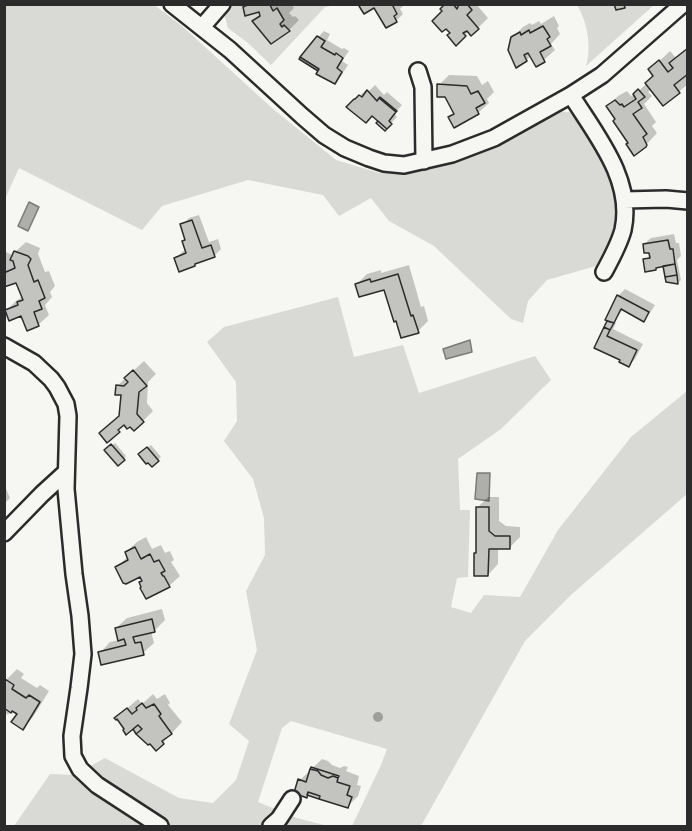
<!DOCTYPE html>
<style>
body{margin:0}
#map{position:relative;width:692px;height:831px;overflow:hidden;background:#f6f6f2;font-family:"Shantell Sans",sans-serif}
canvas{display:block}
.frame{position:absolute;inset:0;border:6px solid #2b2b2b;pointer-events:none}
</style>
<div id="map">
<canvas width="692" height="831"></canvas>
<div class="frame"></div>
</div>
<script>
const g = document.querySelector('canvas').getContext('2d');
g.lineJoin = 'round';
function paint(path, color) { g.fillStyle = color; g.fill(path, 'evenodd'); }
function stroke(path, color, width, dash) { g.strokeStyle = color; g.lineWidth = width; g.lineCap = dash ? 'butt' : 'round'; g.setLineDash(dash || []); g.stroke(path); }
paint(new Path2D(`
 M153,4L182,26L272,108L336,160L379,173L423,169L463,157L558,111L574,113C592,143 617,179 617,215C617,230 604,252 596,266L547,280L528,301L523,323L511,319L434,246L389,221L371,198L339,216L323,195L248,180L162,206L142,230L19,168L5,199V5Z
 M231,5H336L325,7L271,65L248,43L228,28L224,13Z
 M577,5H654L586,66C592,47 587,21 577,5Z
 M338,297L354,357L403,345L419,393L535,356L551,380L501,429L458,459L460,510H470L468,577L457,578L451,607L471,613L484,595L520,597L558,530L631,437L687,391V494L572,594L525,641L421,826H352L381,765L387,749L291,721L282,728L258,802L297,818L328,826H14L50,774L74,775L105,758L179,798L213,803L236,780L249,741L229,724L257,650L246,591L265,555L264,518L253,479L224,441L237,421L236,382L207,342L224,327Z`), '#d9d9d5');
const water = new Path2D(`
 M29,202L39,207L28,231L18,226Z
 M470,340L472,352L446,359L443,349Z
 M477,473H490L489,501L475,499Z`);
paint(water, '#aeaeab');
stroke(water, '#7a7a78', 1.5);
paint(new Path2D(`
 M248,4H291L294,8L289,13L293,17L295,16L299,20L289,30L254,21L261,14L260,11L244,8Z
 M362,4H402L403,6L400,9L403,14L396,21L374,6Z
 M447,4H476L488,18L478,28L469,31L456,43L444,11Z
 M554,16L559,26L557,28L560,34L551,44L555,50L544,60L537,65L531,55L527,60L517,65L513,37L523,27L530,23L532,25L539,21L541,24Z
 M324,31L330,34L327,40L342,49L344,48L349,51L342,61L348,65L341,76L335,82L326,79L318,37Z
 M688,48V72L684,75L688,79V84L664,104L652,89L648,92L652,96L644,104L656,122L652,126L657,133L645,146L630,143L617,119L608,106L618,96L627,91L631,96L634,95L655,76L650,70L670,51L676,58Z
 M449,75L477,76L482,85L488,81L494,92L487,99L489,103L478,113L450,117L455,112L439,85Z
 M375,85L384,95L387,92L402,105L394,114L397,117L387,127L355,100L367,89L369,91Z
 M199,215L209,242L218,239L221,249L214,256L198,261L195,265L176,258L183,251L186,250V239L182,225L189,218Z
 M674,234L676,243H679L681,256L677,260L681,280L678,283L667,280L665,265L645,260L651,254L644,244L651,238Z
 M26,242L40,248L38,254L45,272L49,271L55,286L50,292L52,297L45,305L49,315L38,325L22,315L7,310L17,300L23,297L17,281H4V251L14,256L15,252Z
 M409,265L421,307L424,306L428,321L418,331L385,288L357,284L367,274L381,270V273Z
 M625,289L655,305L650,313L644,320L623,309L614,322L616,323L613,329L643,344L635,359L629,366L622,359L596,347L610,320L618,296Z
 M144,361L156,374L148,382L147,403L153,411L143,421L125,424L107,441L121,414L123,394L117,386Z
 M115,443L126,456L118,464L106,450Z
 M151,445L161,457L152,465L140,454Z
 M4,484L10,498L4,504Z
 M488,497H499V521L506,526L520,527V537L509,548H498V564L488,575L477,552L478,507Z
 M146,537L152,549L161,545L165,553L170,551L174,560L171,562L180,576L169,586L140,583L143,580L141,575L117,568L127,557L126,552L137,542Z
 M162,609L165,620L155,630L151,631L154,643L143,653H100L110,642L119,640L116,628L127,618Z
 M17,669L24,674L21,678L37,688L40,685L49,691L33,717L23,728L19,713L13,709L8,715L4,712V710L7,706L4,704V682Z
 M153,694L157,699L165,694L170,703L168,705L182,722L163,743L133,727L126,729L117,717L138,699L142,704Z
 M322,759L328,761L332,765L340,768L344,766L348,767L346,771L359,776L357,785L361,786L358,796L347,807L300,780Z`), '#0003');
const building = new Path2D(`
 M250,4L270,5L273,11L277,8L284,20L280,24L282,27L284,25L290,31L271,44L252,21L260,16L259,12L245,16L243,7Z
 M361,4H392L397,14L394,16L397,22L386,28L374,8L364,14L359,6Z
 M445,4H453L457,9L459,4H467L472,10L467,15L479,29L471,36L467,31L463,33L466,36L456,46L447,35L450,33L446,29L442,32L432,21L442,11L440,9Z
 M614,4H624L625,8L616,10Z
 M543,26L550,37L547,39L551,46L540,52L545,62L536,67L528,53L524,55L527,61L516,68L508,50L511,37L520,32L521,35L529,30L530,33Z
 M317,36L325,41L321,47L335,55L336,53L343,58L337,68L342,72L335,84L316,74L319,69L300,57Z
 M688,48V74L674,85L680,93L663,106L645,83L653,76L648,69L659,60L668,72L673,68L669,63Z
 M300,57L319,69L318,71L299,59Z
 M437,84L467,86L471,94L478,91L485,103L476,108L479,114L454,128L448,117L454,114L445,97H437Z
 M638,89L645,97L638,102L642,108L633,114L647,134L643,137L647,145L646,147L634,156L626,144L628,143L613,121L615,119L606,106L615,100L620,105L622,104L624,107L636,99L633,94Z
 M367,90L377,101L379,98L396,112L389,121L392,124L387,129L372,116L366,123L346,107L354,99H355L359,95L362,97Z
 M380,97L397,111L396,112L379,98Z
 M378,121L387,129L385,131L376,123Z
 M192,220L202,248L211,245L215,257L195,264V266L179,272L174,258L186,253L182,241L185,240L180,224Z
 M668,240L670,249H673L675,264L656,268V270L645,272L643,259L650,258L649,253H644L643,244Z
 M14,251L28,256L31,259L28,265L34,282L38,280L45,298L39,301L42,309L34,312L39,326L27,331L21,316L9,321L5,310L18,305L17,302L23,300L16,283L4,287V271L6,272L15,268L13,261L10,260Z
 M675,264L677,275L665,277L663,266Z
 M398,274L411,316L413,315L419,333L401,338L396,321L394,322L384,290L359,297L355,284L370,279L371,282Z
 M677,275L678,284L666,282L665,277Z
 M617,295L649,312L644,322L621,309L614,323L605,320Z
 M607,321L614,323L610,330L604,327Z
 M604,327L610,330L607,336L637,350L629,367L619,362L620,360L594,348Z
 M133,370L147,386L139,392L137,414L144,422L134,431L130,427L127,429L124,425L118,430L120,432L107,443L99,433L119,416L121,395H115L116,385L124,386L128,382L124,378Z
 M111,444L125,460L118,466L104,450Z
 M147,447L159,461L152,467L148,463L146,464L138,454Z
 M476,507H489V531L495,536H510V549H489L488,576H474V553H476Z
 M135,547L141,559L150,554L154,562L159,560L165,571L161,573L163,576H164L170,587L146,599L140,588L141,587L139,582L142,581L140,577L126,584L123,583L115,567L128,560L125,552Z
 M152,619L155,632L133,637L135,643L141,642L144,655L101,665L98,652L126,645L124,639L118,641L115,628Z
 M5,679L14,685L12,689L26,698L29,695L40,702L23,730L11,722L17,714L12,711L11,713L4,708Z
 M142,703L146,708L154,704L161,714L159,716L172,734L162,741L164,744L156,751L150,744L148,745L136,734L142,729L138,725L126,735L123,730L124,729L117,719L116,720L114,718L127,708L132,714L137,710L136,708Z
 M138,725L142,729L136,734L133,729Z
 M311,767L339,776L338,778L333,776L328,778L321,775L318,771L310,769Z
 M310,769L318,771L321,775L328,778L333,776L338,778L337,782L350,786L347,795L352,797L348,808L319,799L320,796L308,792L307,798L294,793L298,779L306,782Z
 M308,792L320,796L319,799L307,795Z`);
paint(building, '#c3c3c0');
stroke(building, '#2b2b2b', 1.5);
const minor = new Path2D(`
 M172,4L230,50L302,116L324,135L345,148L369,158L384,163L404,165L452,154L494,138L571,95L602,75L683,4
 M202,27L222,4
 M418,71L423,87L424,161
 M571,95C596,135 634,180 623,230C619,245 611,259 604,272
 M624,200L666,199L688,201
 M4,346L34,363L51,379L57,387L66,404L68,416L66,489L74,574L80,616L83,654L79,688L72,736L73,756L80,769L97,785L160,826
 M4,533L42,494L65,473
 M271,826L279,819L292,799`);
stroke(minor, '#2b2b2b', 20);
stroke(minor, '#f6f6f2', 15);
g.fillStyle = '#9e9e9c';
for (const [x, y] of [
 [378,717]
]) { g.beginPath(); g.arc(x, y, 5, 0, 2 * Math.PI); g.fill(); }
</script>
